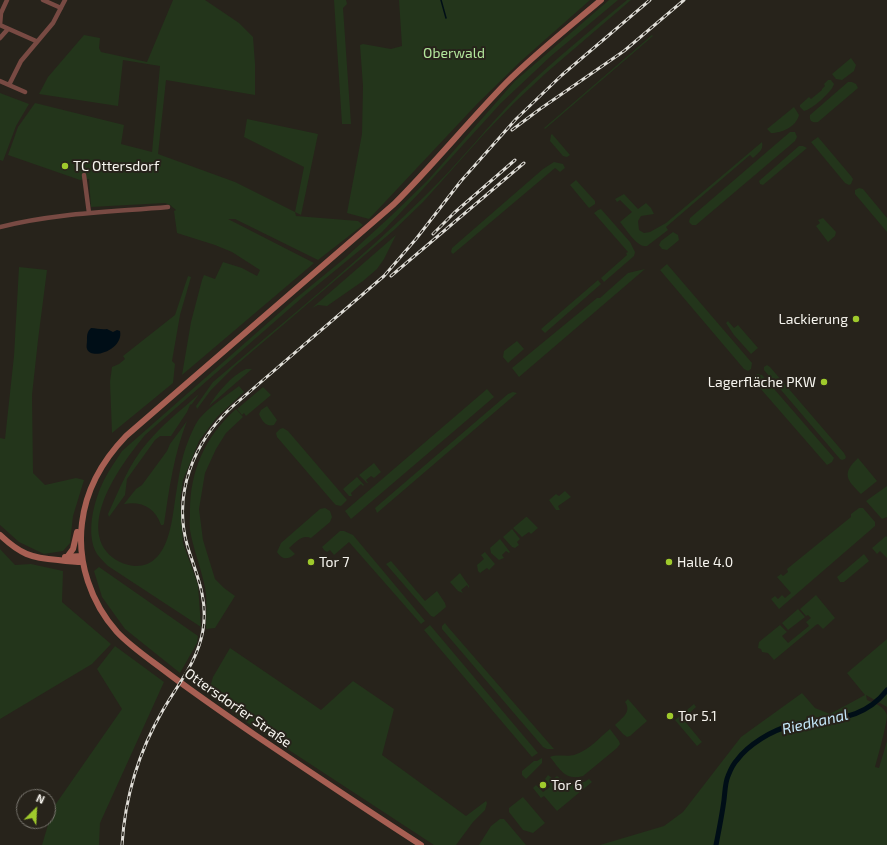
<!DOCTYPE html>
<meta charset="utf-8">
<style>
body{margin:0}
#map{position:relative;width:887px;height:845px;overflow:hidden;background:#27231b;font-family:"Exo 2",sans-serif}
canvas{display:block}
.north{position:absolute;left:16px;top:789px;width:40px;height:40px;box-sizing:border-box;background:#27231b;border:1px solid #7a7770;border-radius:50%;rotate:24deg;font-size:11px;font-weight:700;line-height:16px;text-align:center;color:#f7f5ef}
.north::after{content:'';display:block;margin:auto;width:14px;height:18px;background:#9fca2c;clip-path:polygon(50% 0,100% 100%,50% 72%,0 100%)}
</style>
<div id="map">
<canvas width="887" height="845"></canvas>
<div class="north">N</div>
</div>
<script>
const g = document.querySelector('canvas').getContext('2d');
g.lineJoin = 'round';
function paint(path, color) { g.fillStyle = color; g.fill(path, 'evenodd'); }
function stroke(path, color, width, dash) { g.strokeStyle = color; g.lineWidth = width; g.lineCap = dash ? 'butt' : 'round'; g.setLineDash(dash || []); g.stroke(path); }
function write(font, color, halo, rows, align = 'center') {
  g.font = font + ' "Exo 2",sans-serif'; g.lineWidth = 4; g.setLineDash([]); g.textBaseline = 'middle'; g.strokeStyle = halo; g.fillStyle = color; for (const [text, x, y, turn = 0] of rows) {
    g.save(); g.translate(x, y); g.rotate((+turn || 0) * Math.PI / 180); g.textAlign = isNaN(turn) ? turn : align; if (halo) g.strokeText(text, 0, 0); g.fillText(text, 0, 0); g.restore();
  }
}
paint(new Path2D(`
 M173,0H205L239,23L253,37L255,64V95L166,80L158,154L235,182L295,212L304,167L244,137L247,119L318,134L301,215L295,212L296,216L358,221L363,225L318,260L235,219H228L314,263L182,375L191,322L202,280L204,275L215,279L223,262L242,268L257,276L260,270L232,252L215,245L177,233L174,211L176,210L170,205L165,203L91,207L89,179L80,180L8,155L18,127L35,103L124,125L121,144L152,152L160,66L123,60L118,106L39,94L48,77L84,35L100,38L99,48L101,52L147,62Z
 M334,0H346L347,4L343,8L351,124H342Z
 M399,0H590L521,61L477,104L369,219L347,213L362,134L363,86L360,45L363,44L391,49L402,46Z
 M609,0H618L551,56L501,103L422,190L382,232L304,296L145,435C124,461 81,517 106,551C113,560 124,565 135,566C170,567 172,518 176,494C179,477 181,459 187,444C190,436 194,426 199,419C210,406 226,396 239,386L244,392L217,417L199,441L183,480L180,502L183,543L198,585L201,627L108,566C104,562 100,558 97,554C85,534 94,500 104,480C109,470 116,460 122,451L295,299L345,258L392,215L428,180L515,81Z
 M627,0H631L546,73L515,102L484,134L423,202L394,230L234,367L211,390L197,409L196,406L213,382C285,321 359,261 426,195C459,163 488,126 520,93C554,60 591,30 627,0Z
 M652,35L653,36L545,129L544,128Z
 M851,58L856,65L854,71L842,80L836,79L832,74Z
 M828,80H831L834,84C832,92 811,110 804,111L800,107V105L809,97L811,99L822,90V89L825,86L824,84Z
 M848,82H852L856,84L858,88L818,122C812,123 809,121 810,115Z
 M0,93L29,104L16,126L3,161L0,160Z
 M794,107L799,115C796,127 782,133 771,133L767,129Z
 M790,132H795L797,137L795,141L696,225H692L689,222L690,218Z
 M552,134L570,155L567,157L563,156L550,141L551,135Z
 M818,137L851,176L853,179L851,184L849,185L845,183L811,142Z
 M762,142C764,150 758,153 753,158L750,155L666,227L668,230L647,246C637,248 626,229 620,222L632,212L620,200L617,202L615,199L624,194L638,209L646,203L651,208L654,214L641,216L638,221L639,230L644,233L650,232L666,223Z
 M799,146H803L807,148L763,185L760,184L759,181Z
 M554,162L563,164L565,168L560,172L555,168L453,254L451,252L452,248L543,169Z
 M576,180L595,201V204L589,208L570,185Z
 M859,188L863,189L887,218V232L855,194V190Z
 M601,209L630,242L635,252L634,256L604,282L601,278L627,255L626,253L628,252L594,213L598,210Z
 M823,218L836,232L835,236L828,242L816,226L820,223L818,220Z
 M673,232L678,235L679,240L667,250L662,249L659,245L661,241Z
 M396,235L384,259L377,269L363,281L327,306L318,305L312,308Z
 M667,264L752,363L751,369L748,371L744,369L660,270Z
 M19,267L47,270L38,340L32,395L33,473L45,485L76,478L84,480L73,516L70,543L63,551L44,554L19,542L0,525V438L5,439L14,356Z
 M645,269L519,377L512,368L597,298H600L628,273Z
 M188,276L191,277L180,315L172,361L175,364L173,383L112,433L110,382L112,367L119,364L125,359L123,356L175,315Z
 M598,280L601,284L545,333L541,329Z
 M728,321L734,328L738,325L758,348L751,354L734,335L726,323Z
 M517,341L524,349L508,363L503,357L504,351Z
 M767,365L770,367L844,453L846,457L845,459L842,460L840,459L764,370V367Z
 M246,369H252L209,406C218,392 231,376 246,369Z
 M757,374L762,375L834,458L832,462L827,465L753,380Z
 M263,387L271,395L246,416L244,413L242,415L237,409Z
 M487,389L494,397L351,519L345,511Z
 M513,392L517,393L377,513L375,508L508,394Z
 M199,394L192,404L190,405L187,412L171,436H160L155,440L127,479L125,495L109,517L108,514C119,490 129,464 147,443C162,425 181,410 199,394Z
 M267,406L277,420L274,425C266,427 262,421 259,414L261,410Z
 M236,409L243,417L226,433L216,449L205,473L199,509L203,540L215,579L224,588L235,596L215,628L206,629C206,614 208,598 204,583C200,565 193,548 190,530C189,524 190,518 190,512C190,470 205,437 236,409Z
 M187,421C174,454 169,489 164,524L163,525H161C155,507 141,501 124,504L136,489L142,485L167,451L170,444Z
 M283,428L288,431L347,500L341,506L336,505L333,502L277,437L276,433L280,429Z
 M858,458L877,481L861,494C847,480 841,474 858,458Z
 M374,463L381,472L374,478L371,476L366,480L368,483H367L359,475Z
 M357,477L364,485L363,486L361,484L351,493L352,496H349L343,489Z
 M887,486V517L882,519L866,501Z
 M565,491L571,497L558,506L560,510H556L549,500L556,494L559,496Z
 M325,508L330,511L332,517L330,522L311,538C302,534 296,542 289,548L295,554C288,560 282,560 277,552L281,543L320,509Z
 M859,508H863L875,522V526L779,609L771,599L775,596L778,599L782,595L785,598L791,593L777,577L781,574L783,576L788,572L787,569L851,517V514Z
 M526,517H527L538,528L531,534L529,532L522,537L513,528Z
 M512,529L520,539L517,542L519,545L515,548L512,547L503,537Z
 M340,531H344L353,535L425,621L421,624L349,542L334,555L330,550L327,552L324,550L322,547Z
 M886,536L887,537V558L880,551L877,554L872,548Z
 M500,539L510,552L509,553L506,551L502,555L504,558L499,560L491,553L490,548Z
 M0,549L15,565L31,564L63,571L62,602L111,644L92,664L0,719Z
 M485,552L495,564L489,570L487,568L480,573L478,571L477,565L484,559L481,555Z
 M864,554L869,561L844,582H840L837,577Z
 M391,561L425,601L437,591L445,603L446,607L434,617L431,616L386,564Z
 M99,567L198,636L197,643L180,673L125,629L102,597L94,571Z
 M460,573L469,586V588L467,585L461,590L463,593L458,591L450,582Z
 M816,595L835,618L823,629L818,624L816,625L774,660L768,653L762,652L761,649L758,648L759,642L780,625L787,632L782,636L788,643L809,626L806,622L811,618L808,615L806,616L800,609Z
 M798,609L805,617L788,630L782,623Z
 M445,623L448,627L554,749H547L543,747L442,629V626Z
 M430,625L538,753L532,757L424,630Z
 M887,639V707L866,695L867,700C874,703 884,706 887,715C887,724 878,756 875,767L879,768L887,741V845H600L664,826L683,812L741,737L802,693L815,708L830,714L865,695L847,673Z
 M115,646L164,682L100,823L99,845H42L53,808L122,709L97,669Z
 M230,648L321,710L353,681L394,709L382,755L466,816L486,801L487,803L485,810L473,822L456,845H434L240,718L209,691L213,677Z
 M628,699L647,721L630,736L627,737L623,734L615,725C622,718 632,712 625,702Z
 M694,704L696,707L683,719L702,742L697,746L675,720Z
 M610,729L619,741L620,744L617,748L583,776C565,781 560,769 550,757C556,754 567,757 574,755C588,751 599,738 610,729Z
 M542,758V763L526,779L522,775V771L534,761H537Z
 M548,775L553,779L557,776C567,785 578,787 589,779L592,782L557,811L544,796L541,798L533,788L536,785L543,792L550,787L549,784L545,779Z
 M523,797L545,823L533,833L523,830L509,812V808Z
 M500,819H504L526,845H479L491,826Z`), '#23351b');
paint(new Path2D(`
 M91,328C97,328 101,330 107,329L113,332L117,330L120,331C124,349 92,361 87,349C86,347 87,343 87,340C87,335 87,332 91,328Z`), '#000e17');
stroke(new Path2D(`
 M441,0L446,18`), '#000e17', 1.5);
stroke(new Path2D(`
 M716,845C719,830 722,815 724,800C725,792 725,783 728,776C730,771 733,764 737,760C748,745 772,730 790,726C826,717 861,724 887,690`), '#000e17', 5);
stroke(new Path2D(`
 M7,0L1,13L0,25L36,41
 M43,0L61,8
 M0,38L8,29
 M0,81L25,92
 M9,85L21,61L53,23L65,0
 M84,175L89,213
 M0,227C55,213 112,212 168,207`), '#784a43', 4.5);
stroke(new Path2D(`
 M0,535C20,554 31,558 58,560C66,561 74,562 83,562
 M65,557L82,556
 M67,557L73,549L77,532
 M421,845C365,809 310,772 255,735C226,715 197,695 169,674C151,660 132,648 117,632C91,603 77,562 82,523C86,489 102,461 126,436L394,204C433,165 468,122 506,83C536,53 569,27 601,0`), '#a75f53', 6);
const rail = new Path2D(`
 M512,130L540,109L624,51L684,0
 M433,234L454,213L515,160
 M391,276L524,163
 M122,845C125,798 139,751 163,710C178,684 198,661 203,630C208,599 197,576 188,548C172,495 193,442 233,406L384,276L416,239L461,181L516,119L562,75L650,0`);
stroke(rail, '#dfddd7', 3);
stroke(rail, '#27231b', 1.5, [4.5]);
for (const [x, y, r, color] of [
 [65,166,4,"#9fca2c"],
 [856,319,4,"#9fca2c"],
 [824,382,4,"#9fca2c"],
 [311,562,4,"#9fca2c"],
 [669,562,4,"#9fca2c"],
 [670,716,4,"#9fca2c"],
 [543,785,4,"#9fca2c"]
]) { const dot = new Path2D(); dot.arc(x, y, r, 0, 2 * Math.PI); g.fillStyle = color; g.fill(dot); stroke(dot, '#27231b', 1.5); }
write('14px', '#b3e79c', '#27231b', [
 ["Oberwald",454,53]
]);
write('14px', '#f7f5ef', '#27231b', [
 ["TC Ottersdorf",73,166],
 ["Lackierung",848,319,"right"],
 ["Lagerfläche PKW",816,382,"right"],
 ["Tor 7",319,562],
 ["Halle 4.0",677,562],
 ["Tor 5.1",678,716],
 ["Tor 6",551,785]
], 'left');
write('14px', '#f7f5ef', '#27231b', [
 ["Ottersdorfer Straße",238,708,35]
]);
write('italic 15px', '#c5e8fb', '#27231b', [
 ["Riedkanal",815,722,-13]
]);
</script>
